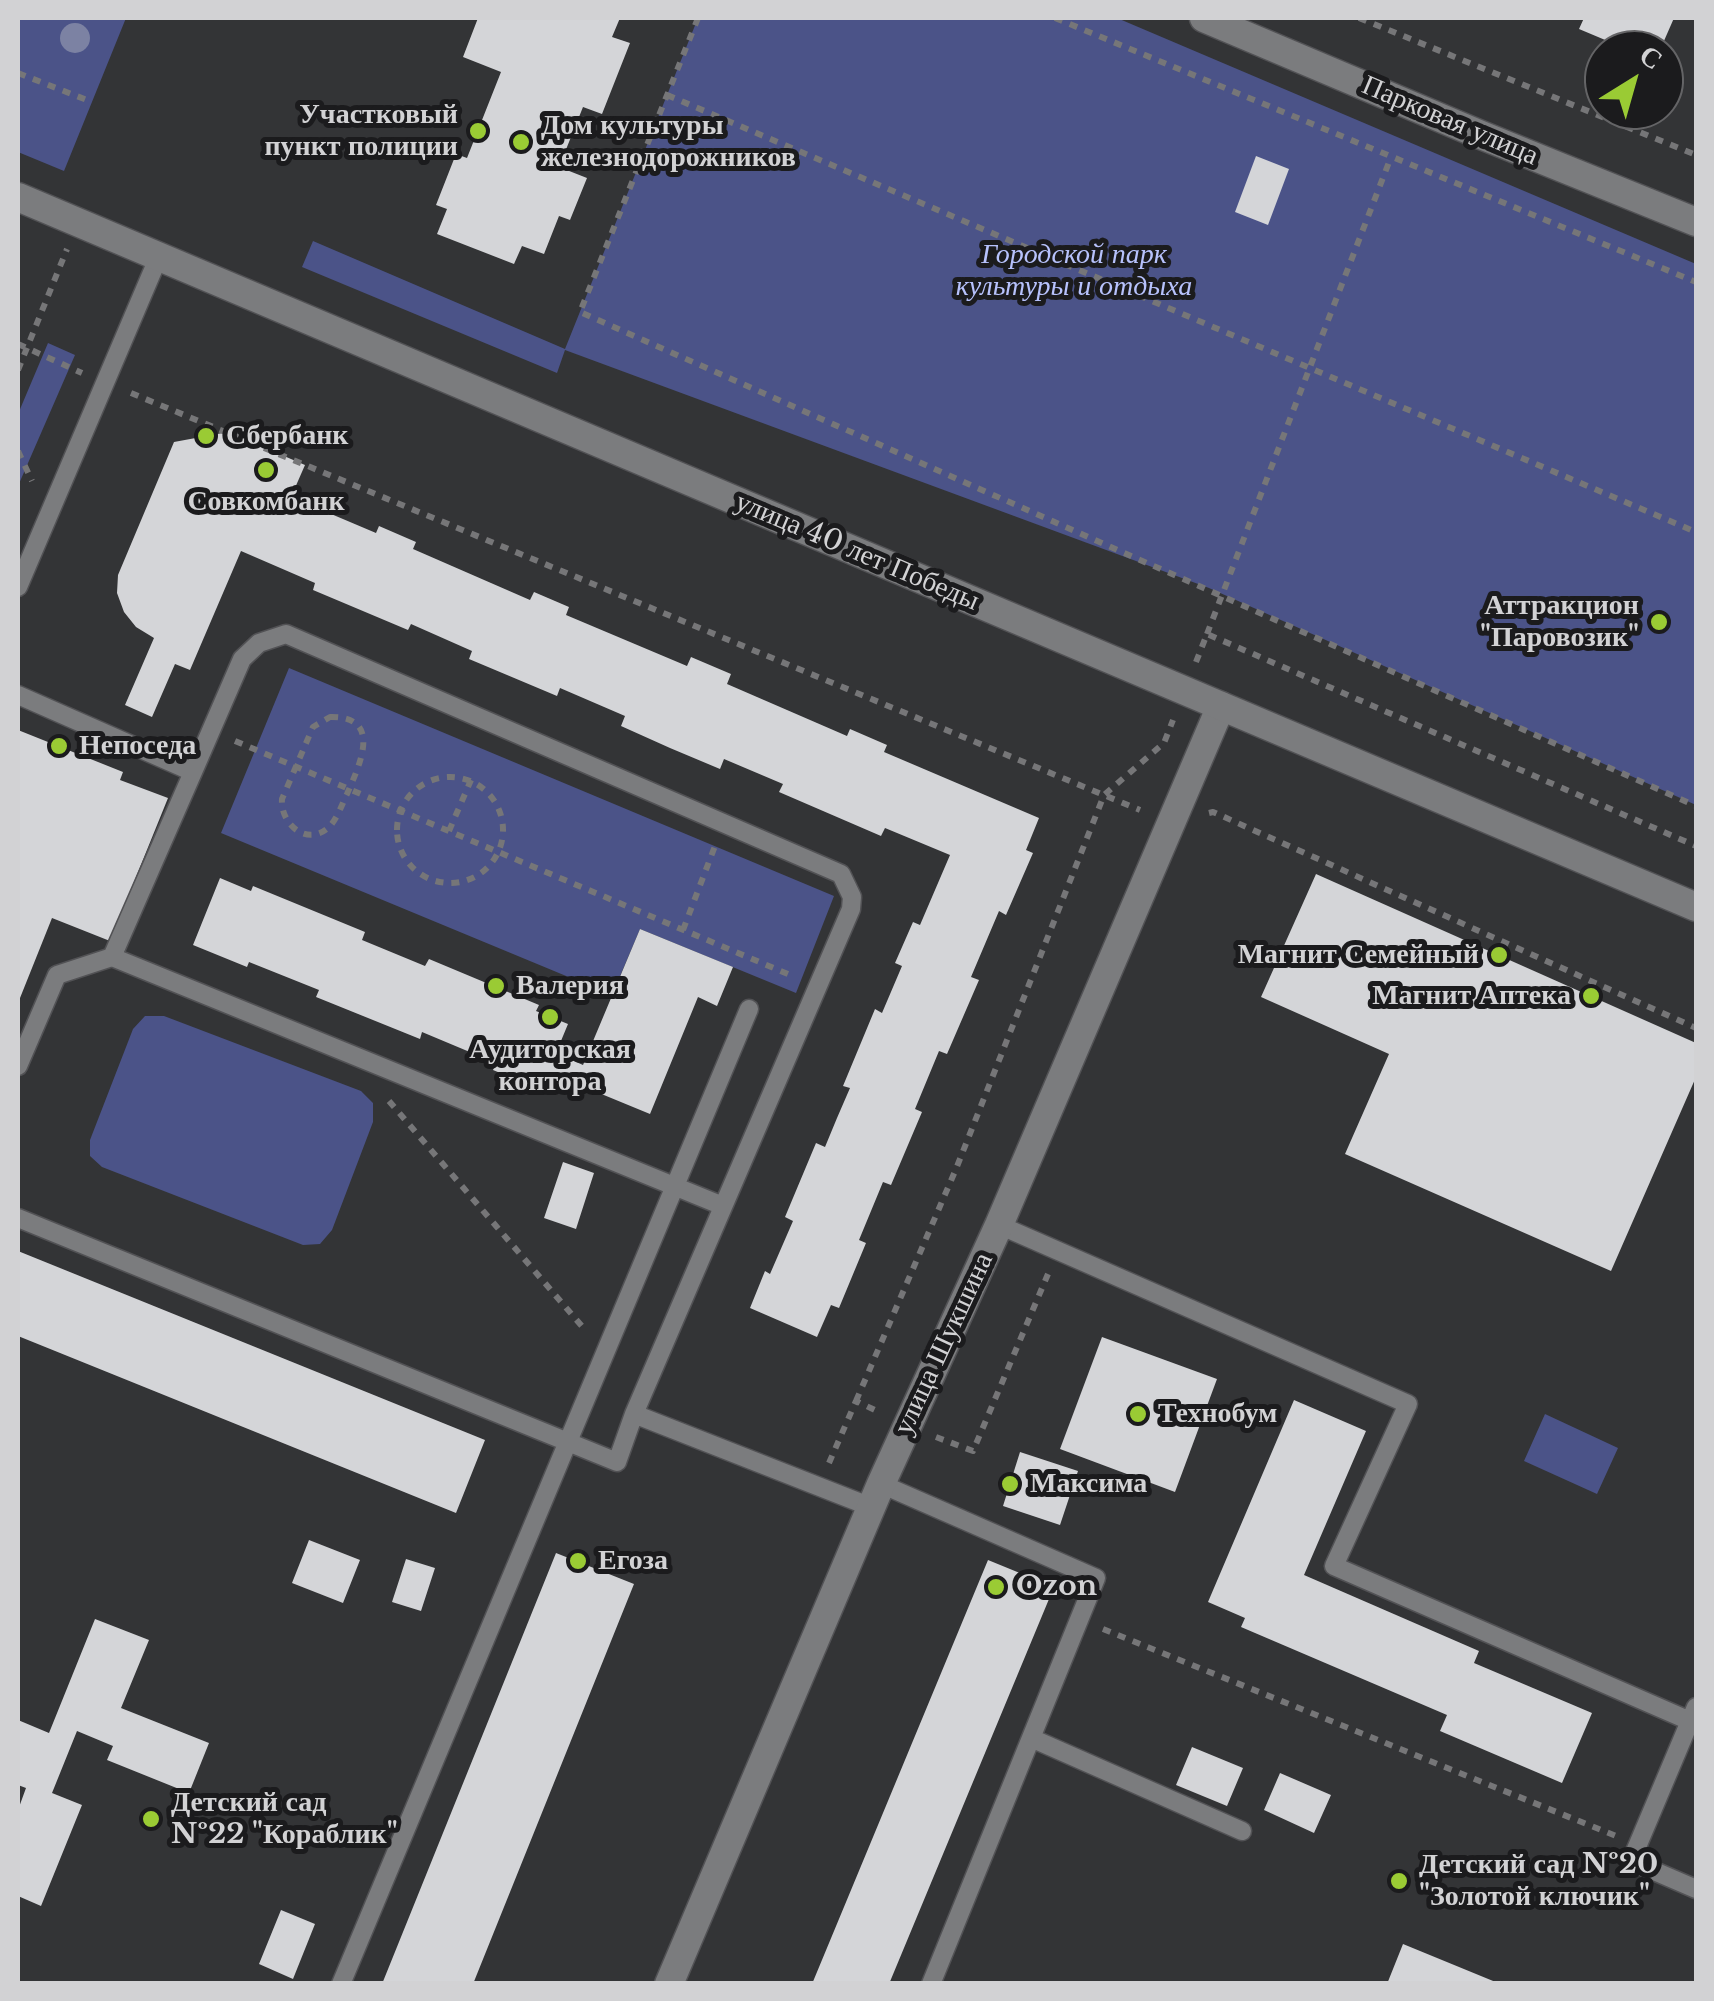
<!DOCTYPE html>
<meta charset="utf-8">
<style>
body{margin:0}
#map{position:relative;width:1714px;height:2001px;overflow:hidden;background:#333436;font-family:"Libre Baskerville",serif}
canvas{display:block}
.frame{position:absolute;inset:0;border:20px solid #d2d2d4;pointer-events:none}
.north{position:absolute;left:1584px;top:30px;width:100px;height:100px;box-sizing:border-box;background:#1b1b1d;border:2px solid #646466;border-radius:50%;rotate:37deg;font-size:28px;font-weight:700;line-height:40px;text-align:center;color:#d2d2d4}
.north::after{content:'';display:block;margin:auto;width:35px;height:45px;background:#9acb34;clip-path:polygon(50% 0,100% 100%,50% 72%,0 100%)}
</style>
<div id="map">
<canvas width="1714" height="2001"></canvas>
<div class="frame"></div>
<div class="north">С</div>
</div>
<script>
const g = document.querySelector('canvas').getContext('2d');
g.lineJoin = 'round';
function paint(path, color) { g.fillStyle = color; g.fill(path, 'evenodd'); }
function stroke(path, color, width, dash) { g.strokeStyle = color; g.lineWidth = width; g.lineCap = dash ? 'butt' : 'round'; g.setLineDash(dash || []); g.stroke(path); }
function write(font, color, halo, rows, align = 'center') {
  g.font = font + ' "Libre Baskerville",serif'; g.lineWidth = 10; g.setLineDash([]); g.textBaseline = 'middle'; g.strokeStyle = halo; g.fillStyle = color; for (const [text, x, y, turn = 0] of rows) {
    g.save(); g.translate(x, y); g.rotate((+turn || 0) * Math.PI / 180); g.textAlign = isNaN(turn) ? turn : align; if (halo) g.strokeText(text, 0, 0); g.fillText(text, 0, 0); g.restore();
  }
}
paint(new Path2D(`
 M18,18H126L64,171L18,152Z
 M698,18H1117L1696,264V805L1209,588L565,350L557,373L302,267L313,241L565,349Z
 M48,343L75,355L18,486V414Z
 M289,668L834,896L796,993L640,929L612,995L221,833Z
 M145,1016H164L361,1091L373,1103V1122L332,1230L320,1244L303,1245L102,1167L90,1156V1140L133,1029Z
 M1545,1414L1618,1448L1597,1494L1524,1461Z`), '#4b5388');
paint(new Path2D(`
 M478,18H620L612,37L630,43L602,114L583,107L559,167L587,178L570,220L559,216L544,254L522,246L514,264L437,234L447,209L436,205L456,154L467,158L501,72L463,57Z
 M1584,18H1674L1660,50H1629L1579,29Z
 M1256,156L1289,169L1268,225L1235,212Z
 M228,432L305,465L291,497L376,533L379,526L416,542L413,549L530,600L534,592L569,607L566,615L687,666L691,657L731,674L727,684L847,736L850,729L887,745L884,752L1039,818L1026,850L1033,853L1006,915L999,911L971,977L979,980L947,1054L939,1051L915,1109L922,1112L891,1185L883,1182L859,1240L866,1243L839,1308L831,1305L817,1337L750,1308L765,1271L770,1274L793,1221L785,1217L816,1143L825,1147L837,1118L850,1088L843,1086L875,1009L882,1013L902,966L895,963L913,922L920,925L950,855L885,828L881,836L779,792L783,784L724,759L720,769L670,748L621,726L625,716L560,688L557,696L469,659L472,651L411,624L408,630L313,590L315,583L241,551L190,670L175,664L152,717L125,705L154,638L136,627L124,612L117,593L118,575L174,442Z
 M18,730L123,772L120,780L168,798L110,941L52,918L18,1003Z
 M1316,874L1696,1043V1077L1611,1271L1345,1154L1389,1054L1261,997Z
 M220,878L251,891L253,886L365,932L362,940L425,966L429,959L539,1005L536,1011L568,1024L556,1053L583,1065L640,929L733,967L717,1006L698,997L650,1114L548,1072L541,1090L493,1070L496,1063L422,1032L420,1039L316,997L319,990L249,962L247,967L193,945Z
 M563,1162L594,1173L576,1229L544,1218Z
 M18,1251L485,1440L456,1513L18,1336Z
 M1102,1337L1217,1379L1175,1492L1060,1449Z
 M1294,1400L1366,1431L1304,1575L1479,1651L1474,1663L1592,1713L1562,1783L1440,1731L1447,1715L1241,1627L1245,1618L1208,1602Z
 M1020,1452L1078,1471L1060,1525L1003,1506Z
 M309,1540L360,1560L343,1603L292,1583Z
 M556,1553L634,1584L473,1984H382Z
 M406,1559L435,1568L421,1611L392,1602Z
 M988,1560L1054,1587L889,1984H812Z
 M95,1619L149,1640L121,1708L209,1743L189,1793L107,1760L113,1746L77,1731L52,1793L82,1805L41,1906L18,1896V1810L26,1788L18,1785V1720L49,1733Z
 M1192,1747L1243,1768L1227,1806L1176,1785Z
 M1280,1773L1331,1795L1314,1833L1264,1810Z
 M281,1910L315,1924L293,1979L259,1964Z
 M1403,1944L1498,1983V1984H1387Z`), '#d4d5d8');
const service = new Path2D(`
 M18,587L159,256
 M18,695L193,772L242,659L259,643L286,634L841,874L852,897L851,909L634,1414L871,1507
 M112,957L723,1206
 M18,1066L57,975L112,957L193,772
 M18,1218L617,1462L634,1414
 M999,1225L1408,1404L1334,1566L1690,1721L1696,1707
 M881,1484L1096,1578L931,1984
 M1690,1721L1631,1861L1696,1889
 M1031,1738L1242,1831
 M341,1984L749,1009`);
const minor = new Path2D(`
 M1204,18L1481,135L1696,222
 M669,1984L881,1484L999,1225L1221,706`);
const tertiary = new Path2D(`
 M18,197L1696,907`);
stroke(service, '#525255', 21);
stroke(minor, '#525255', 31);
stroke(tertiary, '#525255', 31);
stroke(new Path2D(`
 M698,18L580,312L1696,806
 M1055,18L1696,282
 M1359,18L1696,155
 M18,73L92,102
 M667,95L1696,532
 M18,344L82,373
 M18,370L67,249
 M131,393L1140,810
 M18,451L32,481
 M1207,634L1391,157
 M1196,662L1207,634L1696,846
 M330,717C384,716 359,766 347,794C342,804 337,820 328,828C306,847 280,823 282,799L313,727Z
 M235,741L795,977
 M397 830a53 53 0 1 1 106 0a53 53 0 1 1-106 0Z
 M1209,813L1213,812L1696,1028
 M449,831L471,780
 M683,930L715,846
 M389,1101L586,1331
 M856,1401L956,1169L1104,795L1164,743L1173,720
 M936,1437L973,1451L1048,1274
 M829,1463L856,1401L879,1412
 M1103,1629L1616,1836`), '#767678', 6, [8, 8]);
stroke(service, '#7b7c7e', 18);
stroke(minor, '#7b7c7e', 28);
stroke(tertiary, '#7b7c7e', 28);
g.fillStyle = '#7c82a3';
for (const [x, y] of [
 [75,38]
]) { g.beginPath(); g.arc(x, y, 15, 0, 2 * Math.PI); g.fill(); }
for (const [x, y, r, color] of [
 [478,131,10,"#9acb34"],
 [521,142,10,"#9acb34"],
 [206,436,10,"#9acb34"],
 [266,470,10,"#9acb34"],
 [1659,622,10,"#9acb34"],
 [59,746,10,"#9acb34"],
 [1499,955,10,"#9acb34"],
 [496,986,10,"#9acb34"],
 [1591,996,10,"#9acb34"],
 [550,1017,10,"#9acb34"],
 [1138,1414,10,"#9acb34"],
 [1010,1484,10,"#9acb34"],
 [578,1561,10,"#9acb34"],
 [996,1587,10,"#9acb34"],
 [151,1819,10,"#9acb34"],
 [1399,1881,10,"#9acb34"]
]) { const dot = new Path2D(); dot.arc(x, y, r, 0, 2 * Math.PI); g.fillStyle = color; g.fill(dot); stroke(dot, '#1b1b1d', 4); }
write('bold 28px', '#d2d2d4', '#1b1b1d', [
 ["Участковый",458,115,"right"],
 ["пункт полиции",458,147,"right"],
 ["Дом культуры",541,126],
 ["железнодорожников",541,158],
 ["Сбербанк",226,436],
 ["Совкомбанк",266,502,"center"],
 ["Аттракцион",1639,606,"right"],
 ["\"Паровозик\"",1639,638,"right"],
 ["Непоседа",79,746],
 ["Магнит Семейный",1479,955,"right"],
 ["Валерия",516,986],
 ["Магнит Аптека",1571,996,"right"],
 ["Аудиторская",550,1050,"center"],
 ["контора",550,1082,"center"],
 ["Технобум",1158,1414],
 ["Максима",1030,1484],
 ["Егоза",598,1561],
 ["Ozon",1016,1587],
 ["Детский сад",171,1803],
 ["№22 \"Кораблик\"",171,1835],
 ["Детский сад №20",1419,1865],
 ["\"Золотой ключик\"",1419,1897]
], 'left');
write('28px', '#d2d2d4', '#1b1b1d', [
 ["Парковая улица",1450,121,23],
 ["улица 40 лет Победы",857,552,23],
 ["улица Шукшина",944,1344,-65]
]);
write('italic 28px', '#b7c2fc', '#1b1b1d', [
 ["Городской парк",1074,255],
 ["культуры и отдыха",1074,287]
]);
</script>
